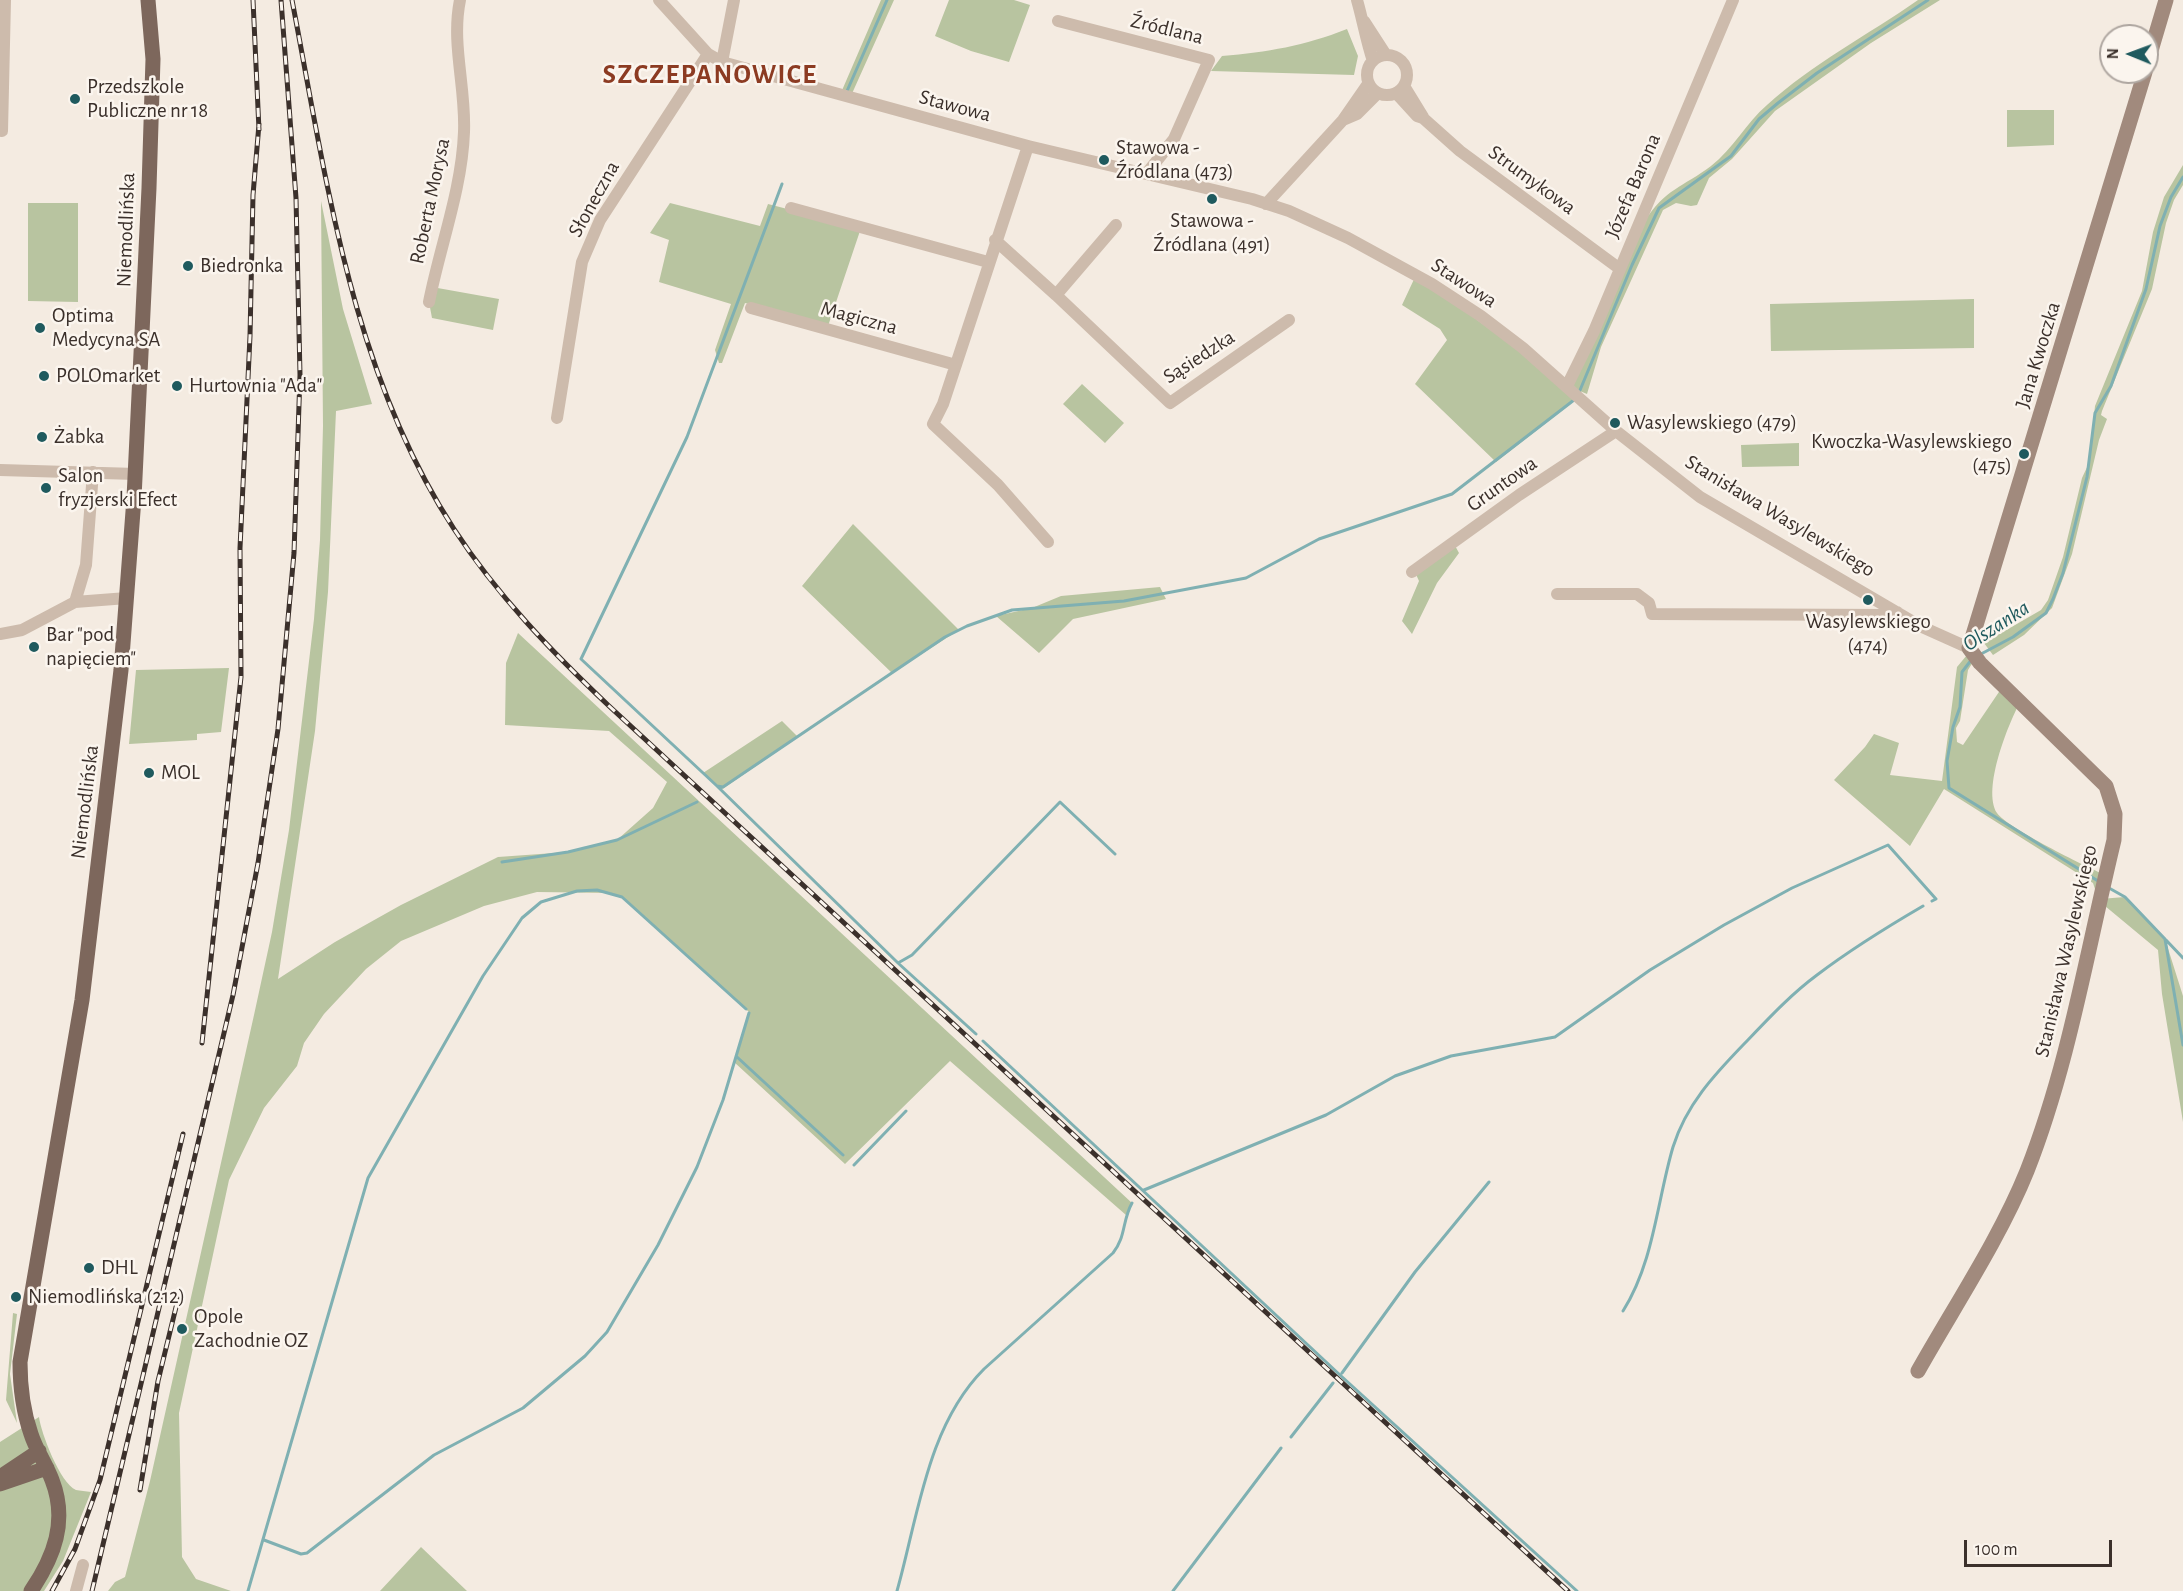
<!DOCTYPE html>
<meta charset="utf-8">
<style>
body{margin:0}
#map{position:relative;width:2183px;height:1591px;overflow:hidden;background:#f4ebe1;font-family:"Alegreya Sans",sans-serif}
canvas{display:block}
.north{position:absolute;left:2099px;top:24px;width:60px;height:60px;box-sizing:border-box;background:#fbf5ee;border:2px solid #aea6a0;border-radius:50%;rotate:271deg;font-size:16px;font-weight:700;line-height:24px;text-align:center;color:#3b302b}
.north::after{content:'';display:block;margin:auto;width:21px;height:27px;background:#1f5a5e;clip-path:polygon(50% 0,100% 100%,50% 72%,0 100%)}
.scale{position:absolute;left:1964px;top:1540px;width:148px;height:27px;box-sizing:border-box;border:3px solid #3b302b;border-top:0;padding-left:8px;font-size:18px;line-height:21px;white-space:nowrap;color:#3b302b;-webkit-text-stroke:4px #fbf5ee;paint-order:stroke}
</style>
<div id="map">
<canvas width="2183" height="1591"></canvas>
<div class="north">N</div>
<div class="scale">100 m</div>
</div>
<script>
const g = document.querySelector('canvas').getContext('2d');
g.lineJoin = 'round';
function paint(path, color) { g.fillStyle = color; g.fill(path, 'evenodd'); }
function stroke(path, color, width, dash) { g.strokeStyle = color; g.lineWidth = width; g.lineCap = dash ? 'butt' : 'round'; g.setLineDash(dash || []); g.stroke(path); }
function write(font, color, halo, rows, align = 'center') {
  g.font = font + ' "Alegreya Sans",sans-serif'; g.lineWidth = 5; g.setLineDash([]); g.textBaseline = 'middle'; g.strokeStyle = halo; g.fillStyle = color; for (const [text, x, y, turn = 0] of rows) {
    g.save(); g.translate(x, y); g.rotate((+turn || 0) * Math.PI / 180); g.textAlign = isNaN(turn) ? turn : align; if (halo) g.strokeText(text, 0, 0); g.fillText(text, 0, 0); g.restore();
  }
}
paint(new Path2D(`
 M881,0H894L850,98L840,95Z
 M949,0H1014L1030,5L1009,62L971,51L935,36Z
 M1918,0H1940L1871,43L1775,111L1732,159L1709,178L1697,205L1691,206L1676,203L1663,210L1601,347L1587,394L1568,386L1573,402L1496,462L1415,384L1447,340L1440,329L1402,305L1416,275L1567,386L1645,221C1665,189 1683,187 1711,166C1733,149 1746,123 1767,105C1812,64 1868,35 1918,0Z
 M1347,29L1358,56L1354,75L1211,71L1222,56C1268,52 1304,46 1347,29Z
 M2007,110H2054V145L2007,147Z
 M2183,165V185L2174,200L2166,223L2152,289L2102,411L2101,415L2107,419L2099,440L2072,554L2052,608L2024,635L1993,655L1984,643L2041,610L2048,600L2063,557L2082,478L2089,463L2095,406L2142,291L2153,232L2164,197Z
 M321,201L343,309L372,404L336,411L328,592L315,731L278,979L335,942L401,905L498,857L568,852L617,840L653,808L667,782L609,731L505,725L506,663L518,633L1132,1203L1126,1215L950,1061L845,1164L734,1062L749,1012L622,897L612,893L537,892L484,906L401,941L366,969L324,1014L304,1043L297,1066L264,1108L229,1180L179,1413L182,1557L196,1579L231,1591H108L115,1582L125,1577L150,1481L254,1015L272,932L289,830L314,619L320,540L323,426Z
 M28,203H78V302L28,301Z
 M670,203L760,226L768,204L861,228L828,326L745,303L722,363H719L715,350L731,304L659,282L669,240L650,233Z
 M432,287L499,299L493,330L432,318L429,302Z
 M1974,299V348L1771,351L1770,304Z
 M1082,384L1124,423L1105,443L1063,404Z
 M1799,443V466L1742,467L1741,445Z
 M853,524L959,630L892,673L802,586Z
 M1453,542L1459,553L1437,583L1412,634L1402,621L1419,581L1414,570Z
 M1160,587L1166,599L1073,619L1039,653L996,616L1032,608L1061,596Z
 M1967,655L1973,662L1968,670L1960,721L1956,728L1957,742L1963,745L2003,686L2020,702C2008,725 1982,789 1997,813C2007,828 2085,866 2105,875L2100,899L2125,897L2165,939L2183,996V1122L2162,994L2158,950L2099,901L2093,883L1944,789L1910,846L1834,780L1865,747L1874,734L1899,743L1890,775L1942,781L1957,667Z
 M229,668L221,732L197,734V740L129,744L136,670Z
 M782,721L798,737L721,790L703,773Z
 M13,1313L17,1314L10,1374L17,1423L6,1400Z
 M39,1417C41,1433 60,1483 76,1490C80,1491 86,1491 91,1492L63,1561L44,1591H0V1442Z
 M421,1547L467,1591H380Z`), '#b8c4a0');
stroke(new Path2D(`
 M847,91L887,0
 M782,184L687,437L581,659L717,786L723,787L945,637L967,626L1012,610L1124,601L1246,578L1319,539L1452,494L1574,400
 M1578,395L1632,265L1659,208L1731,156L1759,119L1778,103L1817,73L1928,0
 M1981,654L2013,637L2046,613L2053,599L2063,573L2087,477L2095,413L2111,386L2146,289L2160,226L2171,197L2183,177
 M1972,659L1962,672L1960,707L1953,727L1947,761L1949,788L2098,881
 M717,786L898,963L912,955L1060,802L1115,854
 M502,862L568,852L617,840L697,802
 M2109,888L2125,897L2165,939L2183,1045
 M2166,940L2183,958
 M898,963L976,1034
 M983,1041L1340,1375L1577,1591
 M737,1057L843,1155
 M854,1165L906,1111
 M1144,1190L1326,1115L1395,1076L1451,1056L1555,1037L1650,970L1724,925L1792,888L1888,845L1936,899L1932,901
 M1623,1311C1654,1262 1657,1201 1673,1147C1686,1105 1714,1075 1744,1044C1767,1020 1790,995 1817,975C1850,950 1887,927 1923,906
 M1342,1373L1415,1272L1489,1182
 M1291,1437L1333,1383
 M264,1540L301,1554L307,1553L434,1455L523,1408L585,1356L607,1332L658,1245L697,1167L723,1100L749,1013
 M248,1591L368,1178L483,976L522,918L541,902L577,891L597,890L622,897L746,1009
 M897,1591C918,1517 927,1426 984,1369L1113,1253C1126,1237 1122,1221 1132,1203
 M1173,1591L1281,1448`), '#7fb0b2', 3);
stroke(new Path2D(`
 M659,0L708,54L722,62L1028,146L1252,199L1289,211L1348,238L1432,284L1481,316L1523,348L1616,431L1700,497L1920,626L1969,648
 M1357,0C1363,21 1366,40 1373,61
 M1058,21L1209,60L1174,139L1147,173
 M1364,21L1386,55
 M1367 75a20 20 0 1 1 40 0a20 20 0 1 1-40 0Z
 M722,62L734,0
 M1404,86L1423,117
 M1396,93L1417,116L1423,118L1460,151L1620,269
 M1343,120L1357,114L1378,93
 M2,131L5,0
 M1028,146L943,404L933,424L998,485L1048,542
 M1266,204L1343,120L1368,84
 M791,208L988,262
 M995,240L1056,295L1116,225
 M1056,295L1170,403L1289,320
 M429,302C440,246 462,189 464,132C466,87 451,44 460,0
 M751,308L956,365
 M1567,386L1594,331L1733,0
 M557,418L582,262L600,220L708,54
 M0,470L136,474
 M1412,572L1519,495L1616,431
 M1557,594H1637L1649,603L1652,614L1889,615L1897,612
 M75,602L86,565L93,472
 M0,634L22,630L75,602L127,598
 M76,1591L83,1565`), '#cdbbac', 12);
stroke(new Path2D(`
 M2147,64L2166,0
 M1918,1371C1954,1307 2000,1238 2027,1171C2069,1064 2087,951 2114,840L2115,814L2106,786L1980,663L1969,648L2145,72`), '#a18a7d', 15);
stroke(new Path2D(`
 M0,1477L39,1451
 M0,1484L47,1468
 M31,1591C54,1557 68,1521 52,1480C46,1464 36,1450 31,1434C23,1411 20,1386 20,1362L82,1000L121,670L134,498L149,188L153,59L148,0`), '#7d675c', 15);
const rail = new Path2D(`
 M253,0L259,130
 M292,0C327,182 351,371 454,529C497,595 552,652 609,706L1568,1591
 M202,1043L241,677L240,548L250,336L253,195L259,124
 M140,1490L158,1381L178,1299
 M52,1591L75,1549L100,1480L183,1134
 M92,1591L233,995L258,863L278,729L294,553L300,375L296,198L281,0`);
stroke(rail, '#3b302b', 5);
stroke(rail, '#fbf5ee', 3, [9]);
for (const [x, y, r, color] of [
 [75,99,6,"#1f5a5e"],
 [1104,160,6,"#1f5a5e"],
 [1212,199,6,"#1f5a5e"],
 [188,266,6,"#1f5a5e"],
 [40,328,6,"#1f5a5e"],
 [44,376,6,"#1f5a5e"],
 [177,386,6,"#1f5a5e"],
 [1615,423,6,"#1f5a5e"],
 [42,437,6,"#1f5a5e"],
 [2024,454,6,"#1f5a5e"],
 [46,488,6,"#1f5a5e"],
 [1868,600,6,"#1f5a5e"],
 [34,647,6,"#1f5a5e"],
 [149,773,6,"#1f5a5e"],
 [89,1268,6,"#1f5a5e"],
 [16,1297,6,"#1f5a5e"],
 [182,1329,6,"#1f5a5e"]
]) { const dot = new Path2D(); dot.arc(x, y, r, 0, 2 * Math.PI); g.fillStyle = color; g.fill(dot); stroke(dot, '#fbf5ee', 2); }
write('21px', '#3b302b', '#fbf5ee', [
 ["Źródlana",1167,29,14],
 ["Stawowa",955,106,15],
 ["Strumykowa",1532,180,36],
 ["Józefa Barona",1633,186,-67],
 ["Słoneczna",594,199,-61],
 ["Roberta Morysa",430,201,-78],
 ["Niemodlińska",126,230,-88],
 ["Stawowa",1464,283,33],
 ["Magiczna",859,318,15],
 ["Jana Kwoczka",2038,355,-73],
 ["Sąsiedzka",1199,357,-33],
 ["Gruntowa",1502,484,-35],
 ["Stanisława Wasylewskiego",1780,516,31],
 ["Niemodlińska",85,802,-83],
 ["Stanisława Wasylewskiego",2066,951,-77]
]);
write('21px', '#3b302b', '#fbf5ee', [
 ["Przedszkole",87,87],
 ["Publiczne nr 18",87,111],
 ["Stawowa -",1116,148],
 ["Źródlana (473)",1116,172],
 ["Stawowa -",1212,221,"center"],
 ["Źródlana (491)",1212,245,"center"],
 ["Biedronka",200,266],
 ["Optima",52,316],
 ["Medycyna SA",52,340],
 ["POLOmarket",56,376],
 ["Hurtownia \"Ada\"",189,386],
 ["Wasylewskiego (479)",1627,423],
 ["Żabka",54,437],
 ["Kwoczka-Wasylewskiego",2012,442,"right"],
 ["(475)",2012,466,"right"],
 ["Salon",58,476],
 ["fryzjerski Efect",58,500],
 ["Wasylewskiego",1868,622,"center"],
 ["(474)",1868,646,"center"],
 ["Bar \"pod",46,635],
 ["napięciem\"",46,659],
 ["MOL",161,773],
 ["DHL",101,1268],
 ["Niemodlińska (212)",28,1297],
 ["Opole",194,1317],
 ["Zachodnie OZ",194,1341]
], 'left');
write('italic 22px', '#1f5a5e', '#fbf5ee', [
 ["Olszanka",1996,626,-33]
]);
g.letterSpacing = '1.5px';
write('bold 27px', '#8c3b22', '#fbf5ee', [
 ["SZCZEPANOWICE",710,75]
]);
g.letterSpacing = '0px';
</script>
